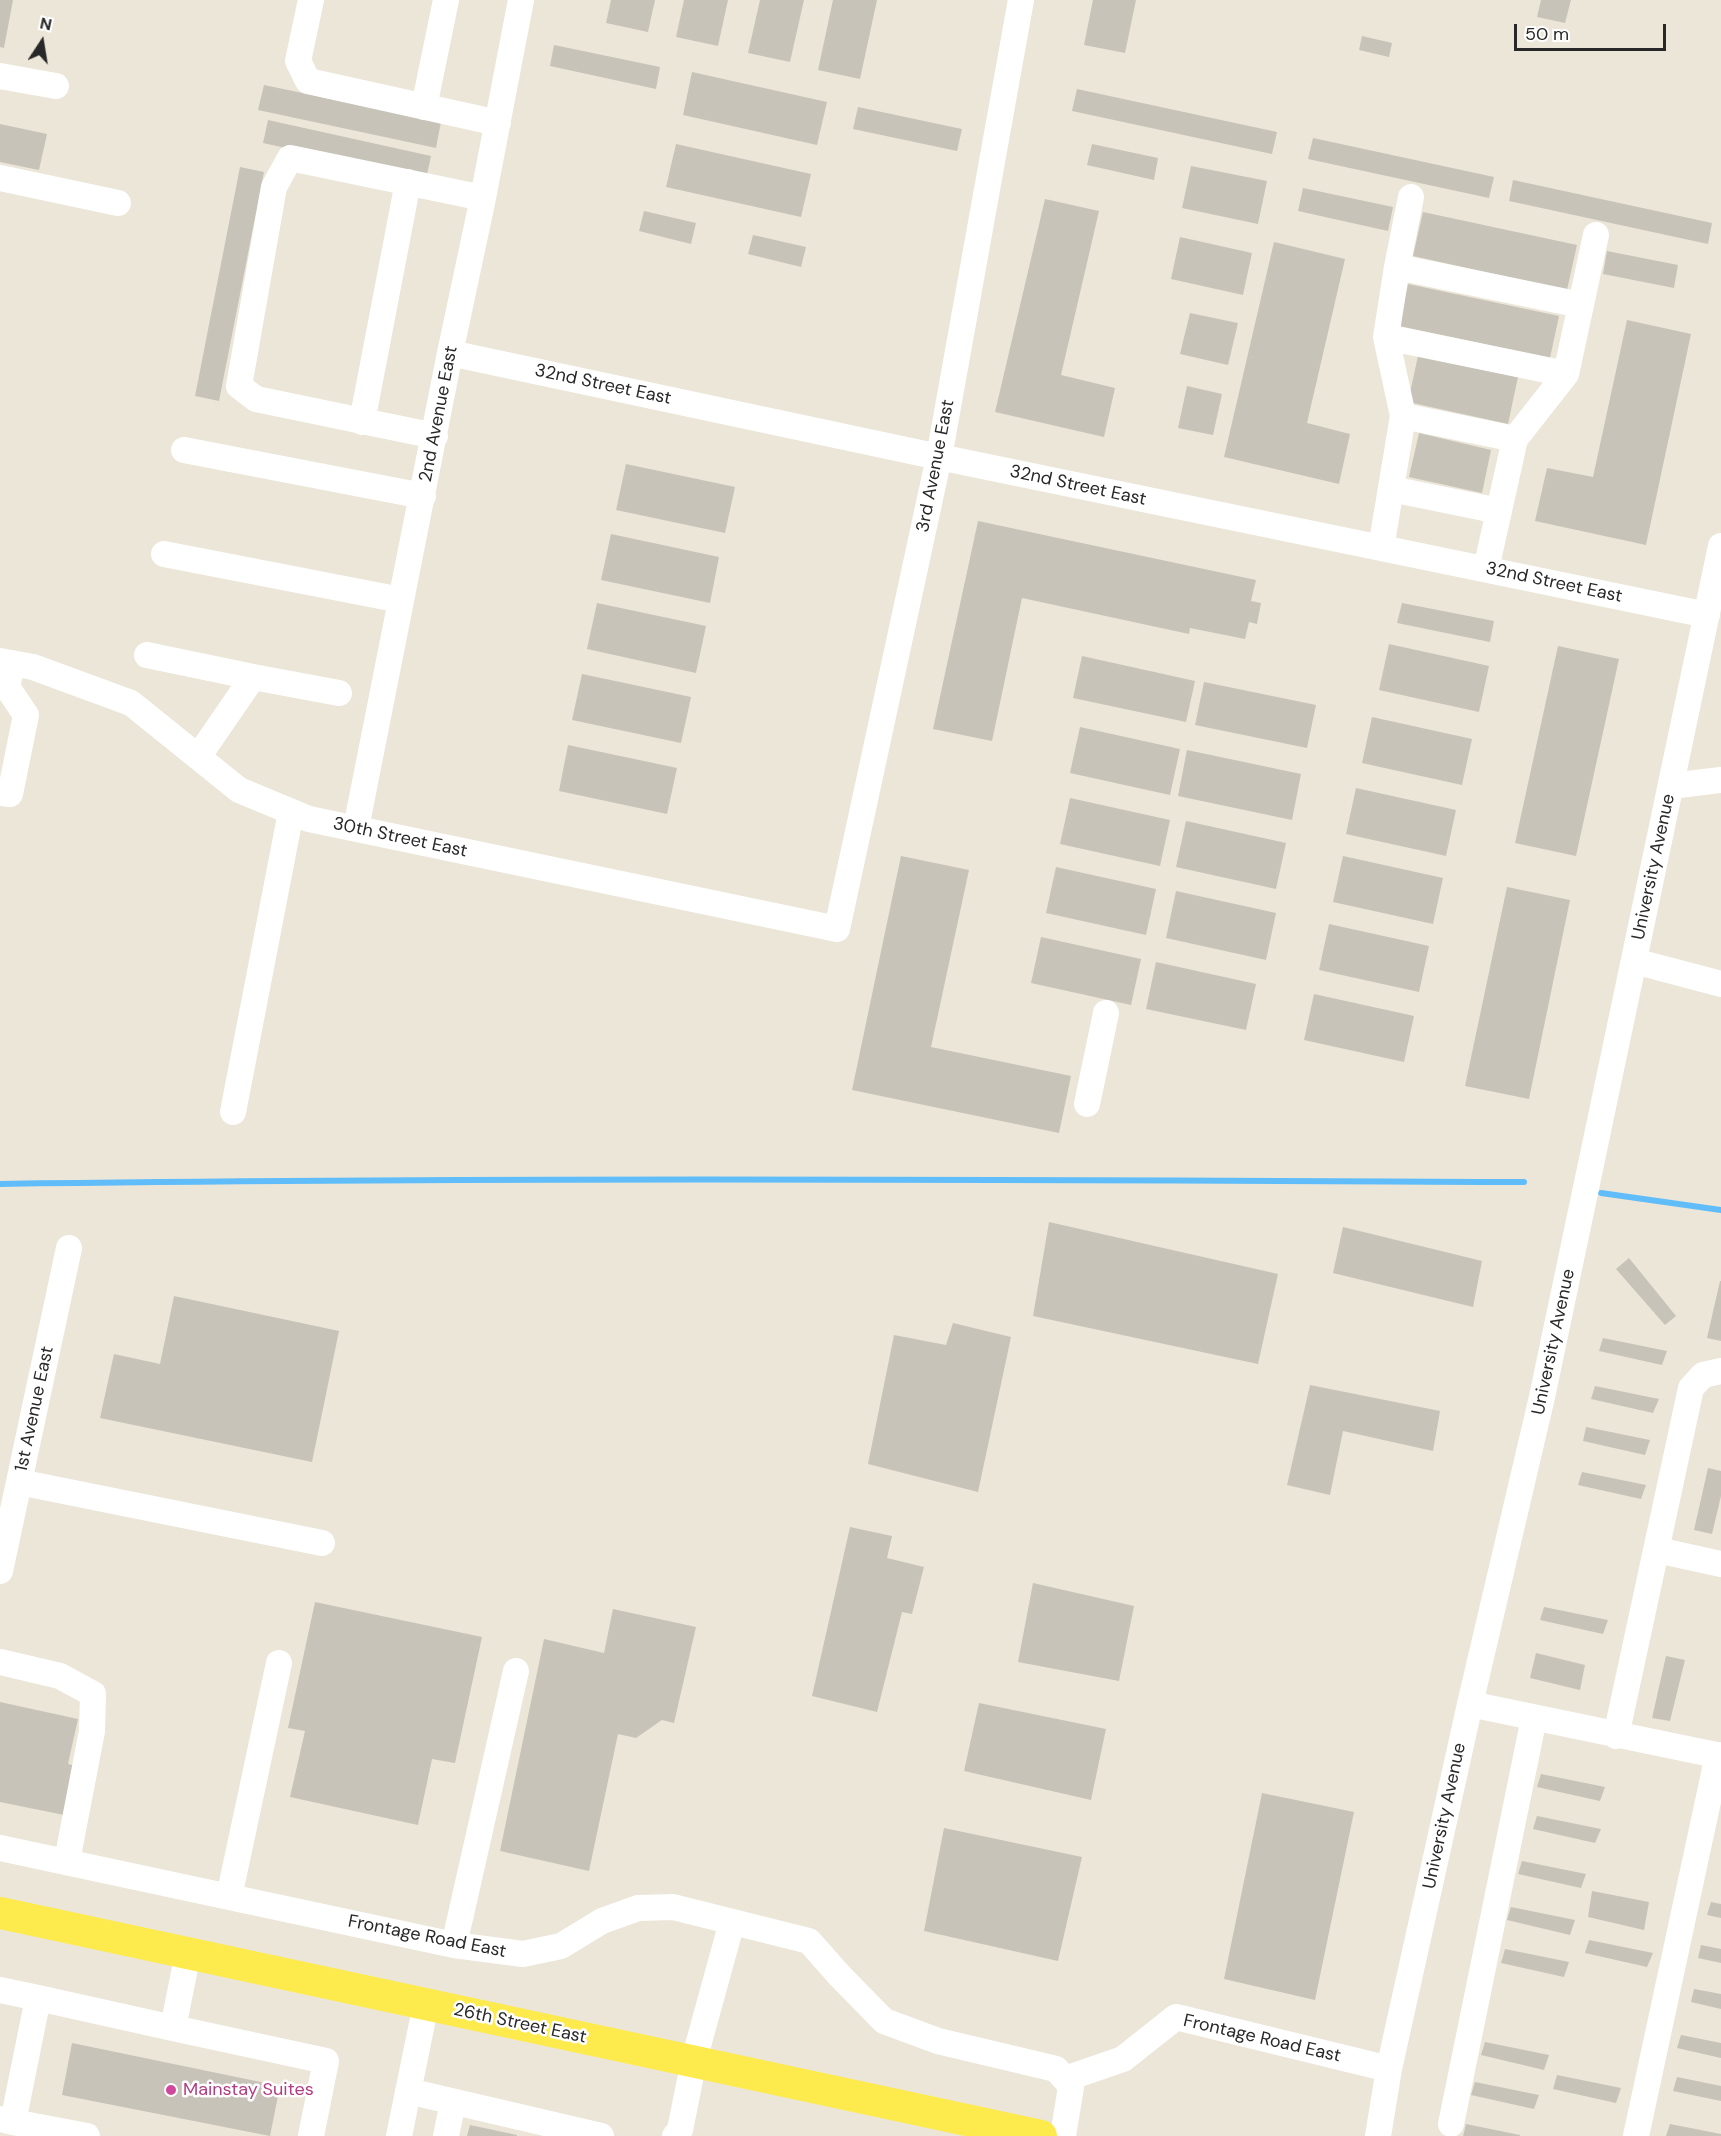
<!DOCTYPE html>
<style>
body{margin:0}
#map{position:relative;width:1721px;height:2136px;overflow:hidden;background:#ece6d8;font-family:"DM Sans",sans-serif}
canvas{display:block}
.north{position:absolute;left:12px;top:12px;width:60px;height:60px;-webkit-text-stroke:4px #fff;paint-order:stroke;rotate:12deg;font-size:16px;font-weight:700;line-height:24px;text-align:center;color:#282828}
.north::after{content:'';display:block;margin:auto;width:21px;height:27px;background:#282828;clip-path:polygon(50% 0,100% 100%,50% 72%,0 100%)}
.scale{position:absolute;left:1514px;top:24px;width:152px;height:27px;box-sizing:border-box;border:3px solid #282828;border-top:0;padding-left:8px;font-size:18px;line-height:21px;white-space:nowrap;color:#282828;-webkit-text-stroke:4px #fff;paint-order:stroke}
</style>
<div id="map">
<canvas width="1721" height="2136"></canvas>
<div class="north">N</div>
<div class="scale">50 m</div>
</div>
<script>
const g = document.querySelector('canvas').getContext('2d');
g.lineJoin = 'round';
function stroke(path, color, width, dash) { g.strokeStyle = color; g.lineWidth = width; g.lineCap = dash ? 'butt' : 'round'; g.setLineDash(dash || []); g.stroke(path); }
function paint(path, color) { g.fillStyle = color; g.fill(path, 'evenodd'); }
function write(font, color, halo, rows, align = 'center') {
  g.font = font + ' "DM Sans",sans-serif'; g.lineWidth = 5; g.setLineDash([]); g.textBaseline = 'middle'; g.strokeStyle = halo; g.fillStyle = color; for (const [text, x, y, turn = 0] of rows) {
    g.save(); g.translate(x, y); g.rotate((+turn || 0) * Math.PI / 180); g.textAlign = isNaN(turn) ? turn : align; if (halo) g.strokeText(text, 0, 0); g.fillText(text, 0, 0); g.restore();
  }
}
stroke(new Path2D(`
 M0,1184C508,1177 1016,1180 1524,1182
 M1601,1193L1721,1210`), '#61bdf9', 6);
paint(new Path2D(`
 M0,0H13L4,48L0,47Z
 M611,0H655L648,32L606,23Z
 M684,0H728L718,46L676,37Z
 M760,0H804L790,62L748,53Z
 M833,0H877L860,79L818,70Z
 M1093,0H1136L1125,53L1084,45Z
 M1541,0H1571L1565,23L1537,17Z
 M1362,36L1392,43L1389,57L1359,50Z
 M554,45L660,67L656,89L550,66Z
 M692,72L827,102L817,145L683,115Z
 M264,85L441,122L436,148L258,110Z
 M1077,89L1277,132L1272,154L1072,111Z
 M858,107L962,129L957,151L853,129Z
 M268,120L431,156L426,179L263,143Z
 M0,124L47,134L39,170L0,162Z
 M1313,138L1494,177L1489,198L1308,159Z
 M676,144L811,174L801,217L666,187Z
 M1092,144L1158,158L1154,180L1087,165Z
 M1191,166L1267,181L1258,224L1182,208Z
 M240,167L264,172L219,401L195,396Z
 M1513,180L1712,223L1708,244L1509,201Z
 M1303,188L1393,207L1388,231L1298,211Z
 M1045,199L1099,211L1061,375L1115,388L1104,437L995,412Z
 M644,211L696,223L691,244L639,231Z
 M1423,212L1577,245L1567,290L1413,256Z
 M753,235L806,247L801,267L748,254Z
 M1180,237L1252,253L1243,295L1171,279Z
 M1274,242L1345,259L1307,423L1350,434L1339,484L1224,457Z
 M1607,251L1678,265L1674,288L1603,274Z
 M1408,284L1559,316L1550,358L1399,326Z
 M1190,313L1238,323L1228,365L1180,354Z
 M1627,320L1691,334L1646,545L1535,521L1547,468L1593,477Z
 M1418,356L1518,377L1508,424L1408,402Z
 M1187,386L1222,394L1213,435L1178,428Z
 M1419,433L1491,450L1482,493L1409,477Z
 M626,464L735,487L725,533L616,510Z
 M978,521L1256,580L1251,601L1261,603L1257,624L1249,622L1245,639L1190,628L1189,634L1022,598L992,741L933,729Z
 M611,534L719,557L710,603L601,580Z
 M597,603L706,626L696,673L587,649Z
 M1402,603L1494,621L1490,642L1397,623Z
 M1389,644L1489,666L1479,712L1379,690Z
 M1558,646L1619,659L1576,856L1515,843Z
 M1082,656L1195,681L1186,722L1073,698Z
 M582,674L691,697L681,743L572,720Z
 M1204,682L1316,705L1307,748L1195,725Z
 M1372,717L1472,739L1462,785L1362,763Z
 M1080,727L1180,749L1170,795L1070,773Z
 M568,745L677,768L667,814L559,791Z
 M1187,750L1301,774L1292,820L1178,796Z
 M1356,788L1456,810L1446,856L1346,834Z
 M1070,798L1170,820L1160,866L1060,844Z
 M1186,821L1286,843L1276,889L1176,867Z
 M901,856L969,870L931,1047L1071,1076L1059,1133L852,1090Z
 M1343,856L1443,878L1433,924L1333,902Z
 M1056,867L1156,889L1146,935L1046,913Z
 M1507,887L1570,900L1529,1099L1465,1086Z
 M1176,891L1276,913L1266,960L1166,938Z
 M1329,924L1429,946L1419,992L1319,970Z
 M1041,937L1141,959L1131,1005L1031,983Z
 M1156,962L1256,984L1246,1030L1146,1009Z
 M1314,994L1414,1016L1404,1062L1304,1040Z
 M1049,1222L1278,1274L1258,1364L1033,1316Z
 M1343,1227L1482,1261L1473,1307L1333,1273Z
 M1629,1258L1676,1316L1665,1325L1616,1269Z
 M1720,1281H1721V1341L1707,1338Z
 M174,1296L339,1331L312,1462L100,1418L114,1354L160,1364Z
 M953,1323L1011,1337L978,1492L868,1464L894,1335L946,1345Z
 M1603,1338L1667,1351L1662,1365L1599,1351Z
 M1310,1385L1440,1411L1433,1451L1343,1431L1330,1495L1287,1485Z
 M1595,1386L1659,1399L1653,1413L1591,1399Z
 M1586,1427L1650,1440L1645,1455L1583,1441Z
 M1708,1468L1721,1471V1496L1712,1534L1694,1530Z
 M1582,1472L1646,1485L1641,1499L1578,1485Z
 M850,1527L892,1536L887,1558L924,1567L912,1614L902,1612L877,1712L812,1696Z
 M1033,1583L1134,1606L1119,1681L1018,1662Z
 M315,1602L482,1637L455,1763L432,1759L418,1825L290,1797L305,1731L288,1728Z
 M1544,1607L1608,1620L1603,1634L1540,1620Z
 M613,1609L696,1627L674,1723L662,1720L636,1738L618,1734L589,1871L500,1851L544,1639L604,1653Z
 M1536,1653L1585,1665L1580,1690L1530,1678Z
 M1666,1656L1685,1660L1670,1721L1652,1718Z
 M0,1702L78,1719L68,1764L85,1768L74,1817L0,1802Z
 M979,1703L1106,1729L1091,1800L964,1771Z
 M1541,1774L1605,1787L1600,1801L1537,1787Z
 M1262,1793L1354,1812L1315,2000L1224,1979Z
 M1537,1816L1601,1829L1595,1843L1533,1829Z
 M944,1828L1082,1857L1058,1961L924,1931Z
 M1522,1861L1586,1874L1581,1888L1518,1874Z
 M1592,1891L1649,1902L1644,1930L1588,1917Z
 M1711,1902L1721,1904V1918L1707,1915Z
 M1511,1907L1575,1920L1570,1935L1507,1920Z
 M1589,1940L1653,1953L1647,1967L1585,1953Z
 M1701,1945L1721,1949V1963L1698,1958Z
 M1505,1949L1569,1962L1564,1977L1501,1963Z
 M1694,1989L1721,1994V2009L1691,2002Z
 M1681,2035L1721,2043V2058L1677,2048Z
 M1485,2042L1549,2055L1544,2070L1481,2055Z
 M72,2043L280,2086L270,2136L62,2095Z
 M1557,2075L1621,2088L1616,2103L1553,2089Z
 M1677,2077L1721,2086V2101L1673,2091Z
 M1475,2082L1539,2095L1534,2109L1471,2095Z
 M1466,2124L1520,2135V2136H1463Z
 M1670,2124L1721,2134V2136H1666Z
 M470,2125L517,2135V2136H467Z`), '#c7c3b8');
stroke(new Path2D(`
 M311,0L298,61L308,81L498,123
 M0,76L56,86
 M424,107L446,0
 M0,178L118,203
 M1397,267L1581,305
 M1386,337L1566,374
 M450,353L939,457L1707,615
 M1403,416L1515,439
 M362,422L408,182
 M435,436L256,399L239,386L274,187L290,158L483,198
 M184,450L423,496
 M1391,489L1499,511
 M1381,548L1403,416L1386,337L1397,267L1411,197
 M164,554L401,600
 M1486,569L1515,439L1566,374L1596,235
 M147,655L253,677L198,757
 M0,661L33,667L131,703L239,790L309,819L837,929L939,457L1021,0
 M253,677L339,693
 M1671,786L1721,780
 M0,793L10,794L26,715L7,687L12,663
 M356,828L450,353L483,198L521,0
 M1634,961L1721,984
 M1087,1104L1106,1013
 M233,1112L291,812
 M19,1482L322,1543
 M1657,1550L1721,1564
 M0,1571L69,1248
 M0,1662L60,1676L93,1694L92,1731L67,1861
 M1470,1704L1721,1756
 M1616,1736L1691,1388L1703,1375L1721,1371
 M0,1848L454,1945L523,1954L561,1946L602,1921L638,1908L673,1907L809,1941L839,1975L884,2021L938,2041L1056,2069L1065,2079L1123,2059L1176,2017L1389,2069
 M229,1897L279,1663
 M454,1945L516,1671
 M188,1953L173,2028L326,2061L311,2136
 M0,1990L38,1998
 M408,2091L601,2136
 M0,2119L13,2122L38,1998L173,2028
 M13,2122L87,2136
 M1451,2124L1534,1718
 M399,2136L426,2004
 M446,2136L453,2102
 M675,2136L680,2130L694,2060L732,1922
 M1063,2136L1071,2087L1065,2079
 M1378,2136L1389,2069L1470,1704L1542,1397L1721,546
 M1636,2136L1718,1755`), '#fff', 26);
stroke(new Path2D(`
 M0,1913L1041,2136`), '#fdea4d', 32);
for (const [x, y, r, color] of [
 [171,2090,6,"#d1479c"]
]) { const dot = new Path2D(); dot.arc(x, y, r, 0, 2 * Math.PI); g.fillStyle = color; g.fill(dot); stroke(dot, '#fff', 2); }
write('18px', '#282828', '#fff', [
 ["32nd Street East",603,385,12],
 ["2nd Avenue East",439,414,-79],
 ["3rd Avenue East",936,466,-79],
 ["32nd Street East",1078,486,12],
 ["32nd Street East",1554,583,12],
 ["30th Street East",400,838,12],
 ["University Avenue",1654,867,-78],
 ["University Avenue",1554,1342,-78],
 ["1st Avenue East",35,1409,-78],
 ["University Avenue",1445,1816,-78],
 ["Frontage Road East",427,1937,11],
 ["26th Street East",520,2024,12],
 ["Frontage Road East",1262,2039,13]
]);
write('18px', '#b23c85', '#fff', [
 ["Mainstay Suites",183,2090]
], 'left');
</script>
